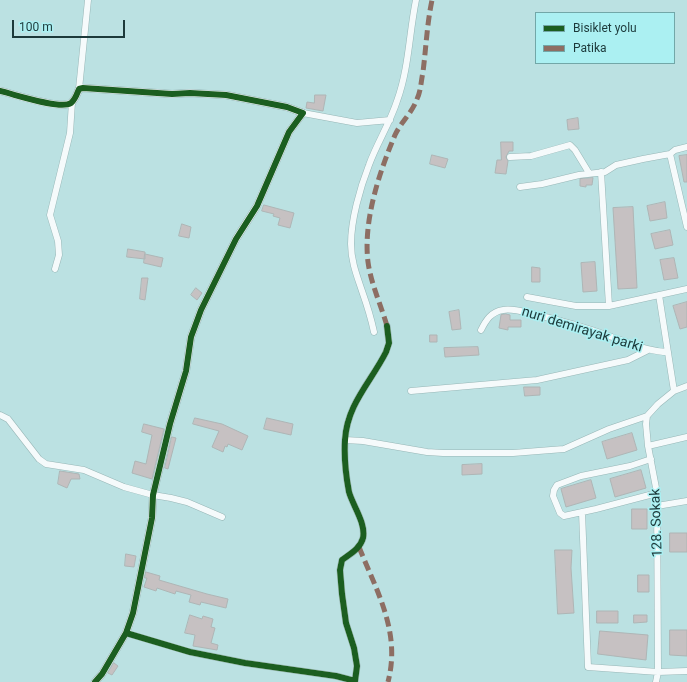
<!DOCTYPE html>
<style>
body{margin:0}
#map{position:relative;width:687px;height:682px;overflow:hidden;background:#bbe1e2;font-family:Roboto,sans-serif}
canvas{display:block}
.legend{position:absolute;left:535px;top:12px;width:140px;height:52px;box-sizing:border-box;background:#abf0f2;border:1px solid #72a7a8;margin:0;padding:5px 7px;list-style:none;font-size:12px;color:#1c393a}
.legend li{display:flex;align-items:center;gap:8px;height:20px}
.legend b{width:20px;border:1px solid #72a7a8}
.scale{position:absolute;left:12px;top:20px;width:113px;height:18px;box-sizing:border-box;border:2px solid #1c393a;border-top:0;padding-left:5px;font-size:12px;line-height:14px;white-space:nowrap;color:#1c393a;-webkit-text-stroke:3px #abf0f2;paint-order:stroke}
</style>
<div id="map">
<canvas width="687" height="682"></canvas>
<ul class="legend">
<li><b style="height:5px;background:#1b5e20"></b>Bisiklet yolu</li>
<li><b style="height:5px;background:#8d6e63"></b>Patika</li>
</ul>
<div class="scale">100 m</div>
</div>
<script>
const g = document.querySelector('canvas').getContext('2d');
g.lineJoin = 'round';
function paint(path, color) { g.fillStyle = color; g.fill(path, 'evenodd'); }
function stroke(path, color, width, dash) { g.strokeStyle = color; g.lineWidth = width; g.lineCap = dash ? 'butt' : 'round'; g.setLineDash(dash || []); g.stroke(path); }
function write(font, color, halo, rows, align = 'center') {
  g.font = font + ' Roboto,sans-serif'; g.lineWidth = 3; g.setLineDash([]); g.textBaseline = 'middle'; g.strokeStyle = halo; g.fillStyle = color; for (const [text, x, y, turn = 0] of rows) {
    g.save(); g.translate(x, y); g.rotate((+turn || 0) * Math.PI / 180); g.textAlign = isNaN(turn) ? turn : align; if (halo) g.strokeText(text, 0, 0); g.fillText(text, 0, 0); g.restore();
  }
}
const building = new Path2D(`
 M315,95H326L323,111L306,108L307,102L314,103Z
 M578,118L579,129L568,130L567,120Z
 M501,142H513V151H509L506,157L508,161L506,174L495,173L497,160H501Z
 M432,155L448,159L445,168L430,164Z
 M687,155V182H684L679,156Z
 M593,178L592,185H586V187L580,186V179Z
 M665,202L667,218L650,221L647,206Z
 M264,205L294,213L290,228L278,225L280,218L273,216L274,214L262,211Z
 M633,207L637,288L618,289L613,208Z
 M182,224L191,227L189,238L179,236Z
 M670,230L673,245L655,249L651,234Z
 M128,249L145,252V259L127,257Z
 M145,254L163,258L161,267L144,263Z
 M674,258L678,278L664,280L660,260Z
 M595,262L597,291L583,292L581,263Z
 M532,267L540,268V282H532Z
 M142,278H148L145,300L140,299Z
 M196,288L202,293L197,300L191,295Z
 M687,302V327L680,329L673,306Z
 M459,310L461,329L452,330L449,312Z
 M506,314L510,315V320H521V327H508V330L499,328L501,315Z
 M430,335H437V342H430Z
 M478,347L479,355L445,357L444,348Z
 M524,387H540V395L525,396Z
 M195,418L222,424L248,436L242,450L228,444L227,447L225,446L223,452L212,447L219,431L193,424Z
 M267,418L293,424L291,435L264,429Z
 M144,424L164,429L152,479L132,473L135,461L146,464L152,435L142,432Z
 M632,433L637,450L607,459L602,442Z
 M172,437L176,438L168,469L165,468Z
 M482,464V474L462,475V465Z
 M641,470L646,488L615,497L610,479Z
 M60,471L79,474L80,479H71L67,488L58,484Z
 M591,480L596,498L566,507L561,489Z
 M632,509H647V529H632Z
 M670,533H687V552H670Z
 M555,550H572L571,568L574,613L558,614Z
 M126,554L136,556L134,567L125,566Z
 M146,572L160,576L159,580L207,594L228,599L226,608L201,602L200,605L189,602L191,595L176,591L175,594L157,588L156,591L144,587L147,578H145Z
 M638,575H649V592H638Z
 M597,611H618V623H597Z
 M190,615L202,619L203,616L213,619L211,627L215,628L211,643L218,645L217,650L193,646L195,635L185,633Z
 M634,615H647V622L634,623Z
 M670,630H687V656L670,655Z
 M600,631L648,635L646,660L598,654Z
 M114,663L118,666L112,675L108,673Z`);
paint(building, '#c6c1c2');
stroke(building, '#aeb5b5', 1);
const minor = new Path2D(`
 M79,89L88,0
 M303,113L357,123L390,120
 M670,154L687,227
 M510,157L531,156L570,145L575,150L589,173
 M601,172L609,306L687,289
 M520,187L542,184L579,175L605,172L616,165L643,159L670,154L675,150L687,147
 M55,269L59,255L58,241L50,215L70,133L72,102
 M659,295L674,391
 M527,297L576,306H609
 M481,330C486,320 491,312 503,310C512,308 524,312 533,314C559,320 587,328 612,337C631,343 648,352 668,352
 M374,332C371,318 367,305 362,291C357,276 351,261 351,244C351,220 360,188 369,165C377,143 390,123 397,101C409,68 409,34 416,0
 M411,391L537,380L628,360L648,350
 M0,415L8,419L39,459L46,464L84,470L124,487L153,495L171,498L187,502L222,517
 M345,440L363,441L427,452L443,453H513L551,450L564,449L609,429L647,416
 M648,446L687,437
 M651,459L630,466L581,476L557,485L554,490L553,496L560,513L564,516L596,509L657,493
 M657,506L687,501
 M582,512L588,667L658,672L687,671
 M126,633L190,652L245,663L336,676L355,681L357,666L354,648L346,623L342,594L340,570L342,560C350,554 360,549 363,538C366,523 353,506 349,492C346,476 344,456 345,440C347,404 371,382 386,352L389,343L387,326
 M656,682L658,672L657,493L648,446L646,424L647,416L658,404L674,391L687,386`);
const tertiary = new Path2D(`
 M0,91C14,94 60,110 71,103C75,100 77,94 79,89L83,88L172,94L190,93L226,95L287,107L303,113L289,132L257,206L236,239L201,310L194,329L191,337L186,371L170,424L153,495L152,518L133,613L126,633L102,674L95,682`);
stroke(minor, '#97b6b6', 7);
stroke(tertiary, '#97b6b6', 8);
stroke(minor, '#f5fafb', 6);
stroke(tertiary, '#f5fafb', 7);
stroke(new Path2D(`
 M387,326C381,305 371,284 368,262C363,221 379,173 395,135C401,122 412,113 417,99C421,91 421,81 423,72C426,48 427,24 432,0
 M359,547C377,592 401,632 388,682`), '#8d6e63', 5, [10, 5]);
stroke(new Path2D(`
 M0,91C14,94 60,110 71,103C75,100 77,94 79,89L83,88L172,94L190,93L226,95L287,107L303,113L289,132L257,206L236,239L201,310L194,329L191,337L186,371L170,424L153,495L152,518L133,613L126,633L102,674L95,682
 M126,633L190,652L245,663L336,676L355,681L357,666L354,648L346,623L342,594L340,570L342,560C350,554 360,549 363,538C366,523 353,506 349,492C346,476 344,456 345,440C347,404 371,382 386,352L389,343L387,326`), '#1b5e20', 6);
write('14px', '#1c393a', '#abf0f2', [
 ["nuri demirayak parki",582,330,17],
 ["128. Sokak",657,523,-92]
]);
</script>
